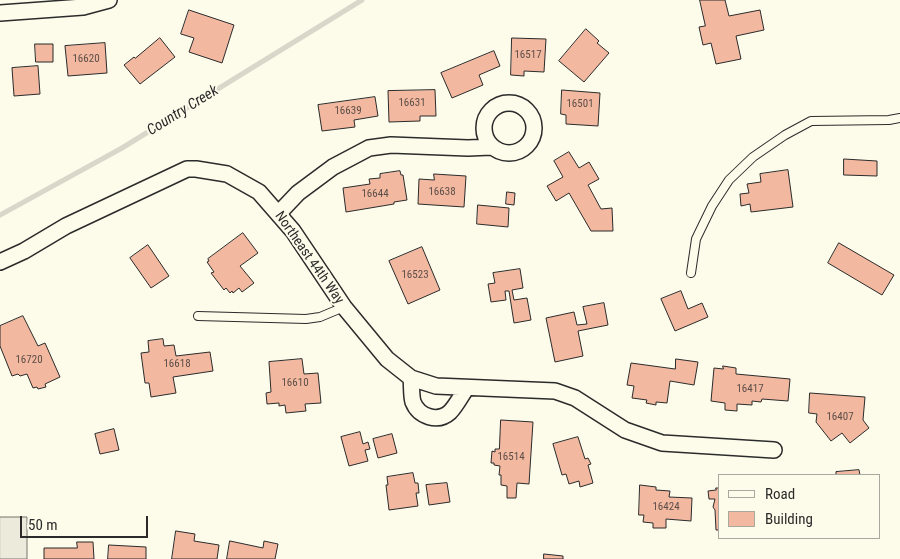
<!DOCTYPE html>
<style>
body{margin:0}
#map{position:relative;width:900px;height:559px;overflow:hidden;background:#fdfbea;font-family:"Roboto Condensed",sans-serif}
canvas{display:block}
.legend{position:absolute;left:718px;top:474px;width:162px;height:65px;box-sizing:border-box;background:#fdfbea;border:1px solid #a9a89e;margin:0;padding:6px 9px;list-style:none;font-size:15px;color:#2b2b2b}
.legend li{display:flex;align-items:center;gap:10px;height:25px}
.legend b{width:25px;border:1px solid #a9a89e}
.scale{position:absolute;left:20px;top:516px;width:128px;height:22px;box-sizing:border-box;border:2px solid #2b2b2b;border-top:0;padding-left:6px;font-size:15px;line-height:18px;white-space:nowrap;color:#2b2b2b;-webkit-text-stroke:4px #fdfbea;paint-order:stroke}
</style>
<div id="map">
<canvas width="900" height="559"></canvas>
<ul class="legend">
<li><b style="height:6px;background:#fdfbea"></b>Road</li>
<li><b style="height:14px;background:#f2b8a0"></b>Building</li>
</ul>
<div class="scale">50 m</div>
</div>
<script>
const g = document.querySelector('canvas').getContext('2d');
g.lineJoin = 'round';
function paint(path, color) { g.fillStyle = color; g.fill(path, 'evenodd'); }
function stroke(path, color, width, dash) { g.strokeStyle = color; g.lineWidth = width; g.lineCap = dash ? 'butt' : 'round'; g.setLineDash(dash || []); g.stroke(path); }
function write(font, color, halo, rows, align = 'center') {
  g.font = font + ' "Roboto Condensed",sans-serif'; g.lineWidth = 4; g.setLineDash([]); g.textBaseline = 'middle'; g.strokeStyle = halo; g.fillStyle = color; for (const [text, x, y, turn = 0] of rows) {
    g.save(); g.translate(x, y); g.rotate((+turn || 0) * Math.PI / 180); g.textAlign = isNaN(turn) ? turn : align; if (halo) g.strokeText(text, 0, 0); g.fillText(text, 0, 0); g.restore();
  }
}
const green = new Path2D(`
 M0,517H27V559H0Z`);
paint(green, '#ecebdb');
stroke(green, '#74746e', 1);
stroke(new Path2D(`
 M0,215L122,148L362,0`), '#d8d7c9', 5);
const building = new Path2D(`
 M700,0H725L729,16L760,10L764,30L736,36L741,59L716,64L711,43L703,45L699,27L705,26Z
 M189,10L234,25L222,63L189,52L194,38L181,34Z
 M586,29L599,41L597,43L609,53L584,82L559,61Z
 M160,38L175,57L140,84L124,65L134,57L135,58Z
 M512,38L546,39L544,72L524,71V76L511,75Z
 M105,43L107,73L68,76L65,46Z
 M35,44H53V62H36Z
 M494,51L500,66L479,75L483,85L452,98L441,73Z
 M38,66L40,94L14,96L12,68Z
 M435,90L436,116H420V121L389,122L388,91Z
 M562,90L600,93L598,126L566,124V115L561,114Z
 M375,97L378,116L354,120L355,127L322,131L318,105Z
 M569,152L579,168L589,162L599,179L588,185L601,209L612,208L613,231H591L569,193L556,201L547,186L563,177L554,161Z
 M844,159L877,161V176L844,175Z
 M788,170L793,207L751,212L750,204L741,206L740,194L749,193L747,184L761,182L760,174Z
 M400,171L401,175H403L407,200L394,202V204L346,212L343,188L370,184L369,179L380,178V174Z
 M434,174L466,176L464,207L418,204L419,179L434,180Z
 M507,192L515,193L514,205L506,204Z
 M478,205L509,208L508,227L477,224Z
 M243,233L258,253L240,266L254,283L242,292L239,288L233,293L232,291L230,293L226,288L224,290L211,273L214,272L207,262L209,261L208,259Z
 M839,243L894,275L882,295L828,263Z
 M148,245L169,276L151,288L130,258Z
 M422,247L440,290L408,304L389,261Z
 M520,269L523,288L512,290L514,300L527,298L531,320L514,323L509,291H505L506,300L491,302L488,284L495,283L493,273Z
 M681,291L688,309L702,303L708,317L675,331L661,299Z
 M604,303L608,325L578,331L583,356L555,362L546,318L574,312L577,325L587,324L583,307Z
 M23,316L38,346L45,343L60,377L45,384L46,387L38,389L37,387L33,388L27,374L20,376L18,374L12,376L0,346V326Z
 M163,339L164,346L174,345L176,356L210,352L213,371L173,377L176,393L151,397L149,383H145L141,353L149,352L148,341Z
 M302,359L304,374L318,373L321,403L305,404L306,411L286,413L285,405L279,406V403L267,404L266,393L271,392L269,362Z
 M676,359L698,362L694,385L670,381L667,403L656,402V405L646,403L647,400L632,398L634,386L627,385L631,363L675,369Z
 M723,366L736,368V374L790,379L788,401L762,399L761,402L752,401V405L737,404V411L725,410V403L711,401L714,368L723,369Z
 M810,393L865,397L863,420L869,428L850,443L842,433L831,441L816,422L817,414L809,413Z
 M501,420L533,422L529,484L517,483L516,498H507V486L501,485V475H499L500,466L494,465V463H491L492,451L495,452V449H499Z
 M114,429L119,450L100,454L95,434Z
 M360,432L363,444L368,442L370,449L365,450L368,461L349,466L341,437Z
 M392,434L397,453L378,458L373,439Z
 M578,437L585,459L588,458L591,464L588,465L593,483L580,487L579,481L569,484L566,474L562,475L553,444Z
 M859,470L860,475H836V472Z
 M413,473L415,483H418L419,493H416L418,506L389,510L386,485H388L387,477Z
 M447,483L450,502L429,505L426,485Z
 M640,485L656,487V490L670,491L669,497L692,498L691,521L666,519V528H653V523L643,522L644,515H639Z
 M716,488H719V530H716L715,510L713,507L715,499H709L708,491L716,490Z
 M176,531L195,534L194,541L219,545L217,559H172Z
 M230,541L263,548L264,541L278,544L275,559H227Z
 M77,542H93L94,559H44V548H77Z
 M109,545L146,547V559H108Z
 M544,554L563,556V559H544Z`);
paint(building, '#f2b8a0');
stroke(building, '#2b2b2b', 1);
const lane = new Path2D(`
 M691,273L696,239L712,206L729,180L753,157L785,135L811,121L889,120L900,118
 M198,316L306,319L320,317L344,307`);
const street = new Path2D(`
 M0,13L83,7L109,0
 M484 128a25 25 0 1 1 50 0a25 25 0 1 1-50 0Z
 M279,213L298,193L333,167L369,148L391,145L468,148L491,147
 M0,262L24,251L66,226L187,169H196L227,174L259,192L293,231L344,307L387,359L411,378L436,386L555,391L575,398L625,430L662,443L774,450
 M411,378C412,386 411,395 413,402C419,417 438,423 450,412C456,406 461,396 466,389`);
stroke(lane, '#2b2b2b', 10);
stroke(street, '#2b2b2b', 18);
stroke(lane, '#fdfbea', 8);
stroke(street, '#fdfbea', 15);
write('11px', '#5d4e48', null, [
 ["16517",528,55],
 ["16620",86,59],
 ["16631",412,103],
 ["16501",580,104],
 ["16639",348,111],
 ["16638",442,192],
 ["16644",375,194],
 ["16523",415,275],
 ["16720",29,360],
 ["16618",177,364],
 ["16610",295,383],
 ["16417",750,389],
 ["16407",840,417],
 ["16514",511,457],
 ["16424",666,507]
]);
write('14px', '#2b2b2b', '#fdfbea', [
 ["Northeast 44th Way",309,258,55]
]);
write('italic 15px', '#2b2b2b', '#fdfbea', [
 ["Country Creek",183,111,-32]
]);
</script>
